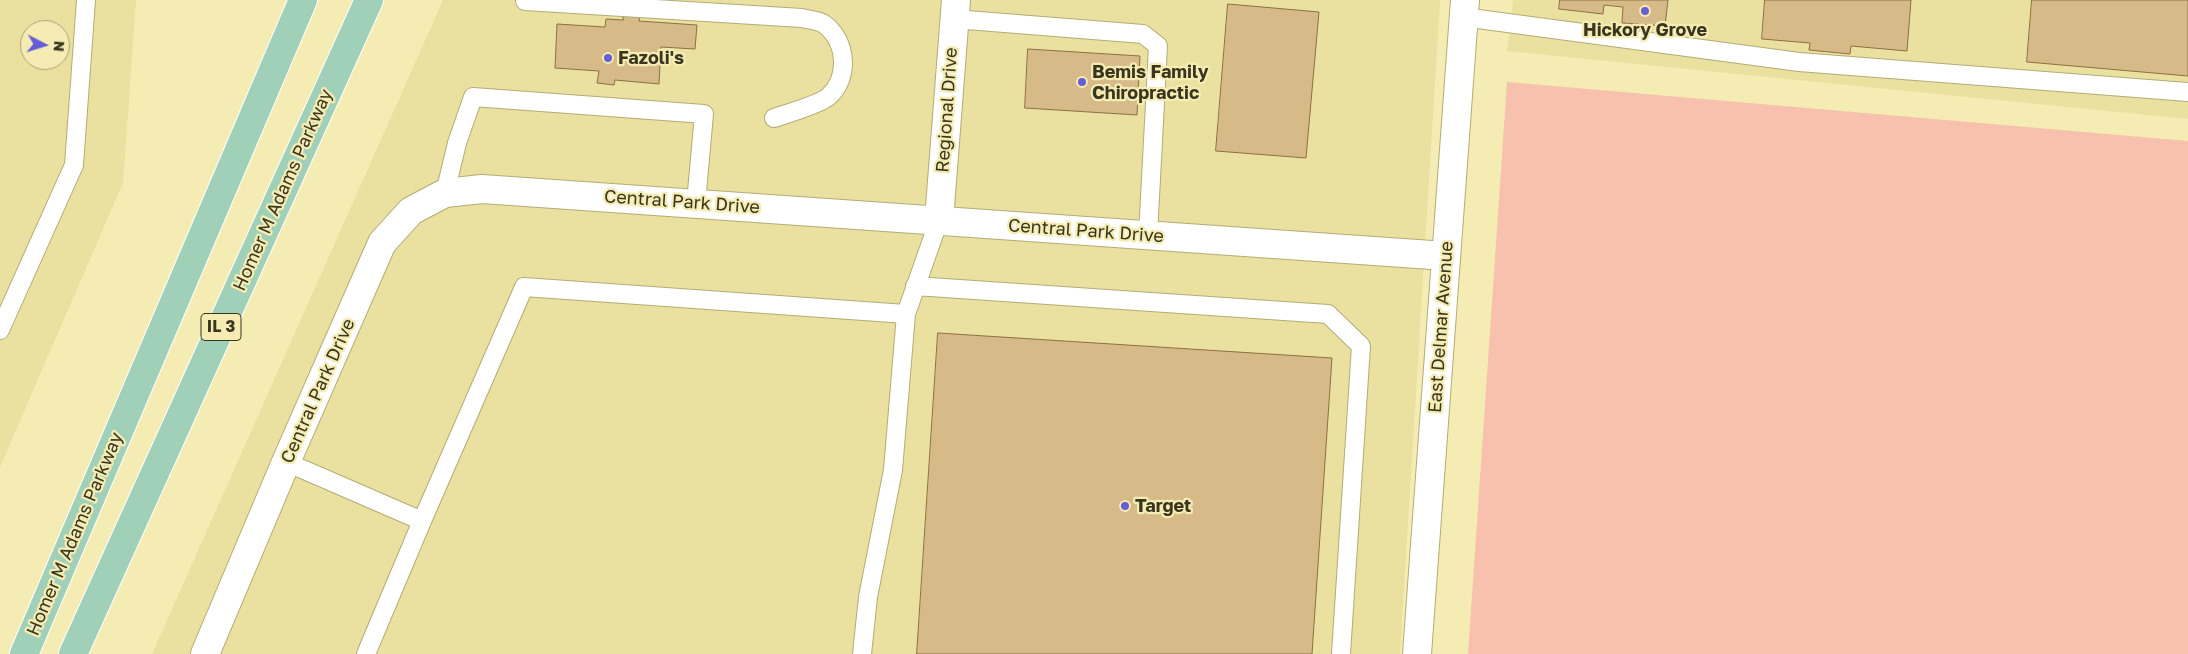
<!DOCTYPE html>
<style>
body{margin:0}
#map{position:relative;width:2188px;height:654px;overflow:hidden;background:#f4ecb2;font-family:"Golos Text",sans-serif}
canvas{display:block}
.north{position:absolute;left:20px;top:20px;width:50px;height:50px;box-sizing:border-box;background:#f4ecb2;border:1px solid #a9a377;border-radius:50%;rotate:95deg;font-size:14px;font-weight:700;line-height:20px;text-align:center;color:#39351f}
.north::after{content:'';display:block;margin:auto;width:18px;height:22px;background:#655ed7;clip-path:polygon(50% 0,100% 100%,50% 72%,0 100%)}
</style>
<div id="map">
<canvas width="2188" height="654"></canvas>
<div class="north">N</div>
</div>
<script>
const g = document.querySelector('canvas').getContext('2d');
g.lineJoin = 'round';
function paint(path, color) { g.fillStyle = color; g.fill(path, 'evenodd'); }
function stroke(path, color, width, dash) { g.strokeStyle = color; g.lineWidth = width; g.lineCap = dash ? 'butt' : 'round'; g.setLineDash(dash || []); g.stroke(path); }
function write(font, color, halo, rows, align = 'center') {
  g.font = font + ' "Golos Text",sans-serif'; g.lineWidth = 4.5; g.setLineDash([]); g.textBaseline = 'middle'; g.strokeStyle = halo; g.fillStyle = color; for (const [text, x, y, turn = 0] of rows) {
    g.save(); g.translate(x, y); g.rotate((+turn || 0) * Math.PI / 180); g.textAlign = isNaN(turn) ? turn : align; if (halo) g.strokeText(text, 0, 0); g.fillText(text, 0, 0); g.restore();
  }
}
paint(new Path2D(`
 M0,0H136L123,183L0,467ZM30,30H60V60H30Z
 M443,0H1440L1400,654H152Z
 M1513,0H2188V119L1507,51Z`), '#eae1a0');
paint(new Path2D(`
 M1507,82L2188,141V654H1468Z`), '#f7c1ad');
const building = new Path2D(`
 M1560,0H1668L1665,26L1622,23L1623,7L1604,5L1603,14L1559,9Z
 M1765,0H1911L1907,51L1851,46L1850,54L1809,50L1810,43L1762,39Z
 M2032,0H2188V76L2027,62Z
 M1228,4L1319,12L1306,158L1216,151Z
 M623,14L640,15L639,21L697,25L695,49L661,47L659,84L615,80L614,85L597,83L599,71L555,68L557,24L605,27L606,19L623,20Z
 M1028,49L1140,56L1137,115L1025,108Z
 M938,333L1332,358L1312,654H917Z`);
paint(building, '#d6ba87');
stroke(building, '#8c7141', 1);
const service = new Path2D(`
 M525,1L802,18C808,20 818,20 824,24C847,41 850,78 828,97C820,104 786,114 774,118
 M1463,17L1799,62L2188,92
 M954,19L1143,34L1158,46L1148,235
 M445,193L457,143L473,97L704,114L696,203
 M915,286L1328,314L1361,346L1341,654
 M0,330L74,165L86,0
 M286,462L422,521
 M366,654L422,521L524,287L906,314
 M862,654L868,597L893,470L906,314L939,220`);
const minor = new Path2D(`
 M939,220L956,0
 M205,654L286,462L382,243L411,211L445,193L482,189L1446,256
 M1417,654L1465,0`);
const primary = new Path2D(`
 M24,654L303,0
 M73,654L369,0`);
stroke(service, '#b3ac75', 20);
stroke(minor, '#b3ac75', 30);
stroke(primary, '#fff', 30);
stroke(service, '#fff', 18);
stroke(minor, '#fff', 28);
stroke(primary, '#a1d0b9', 28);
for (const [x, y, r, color] of [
 [1645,11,5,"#655ed7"],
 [608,58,5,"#655ed7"],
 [1082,82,5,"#655ed7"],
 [1125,506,5,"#655ed7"]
]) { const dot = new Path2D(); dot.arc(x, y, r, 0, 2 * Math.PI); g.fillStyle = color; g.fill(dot); stroke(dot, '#f4ecb2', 2); }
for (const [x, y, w] of [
 [221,327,40]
]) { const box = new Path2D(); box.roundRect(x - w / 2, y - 13.5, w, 27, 4); g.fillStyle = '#f4ecb2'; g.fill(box); stroke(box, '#39351f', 1); }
write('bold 16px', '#39351f', null, [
 ["IL 3",221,327]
]);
write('bold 18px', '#39351f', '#f4ecb2', [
 ["Hickory Grove",1645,30,"center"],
 ["Fazoli's",618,58],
 ["Bemis Family",1092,72],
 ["Chiropractic",1092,93],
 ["Target",1135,506]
], 'left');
write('18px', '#39351f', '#f4ecb2', [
 ["Regional Drive",947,110,-86],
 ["Homer M Adams Parkway",283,190,-66],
 ["Central Park Drive",682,202,4],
 ["Central Park Drive",1086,231,4],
 ["East Delmar Avenue",1441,327,-86],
 ["Central Park Drive",318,391,-66],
 ["Homer M Adams Parkway",75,534,-67]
]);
</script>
